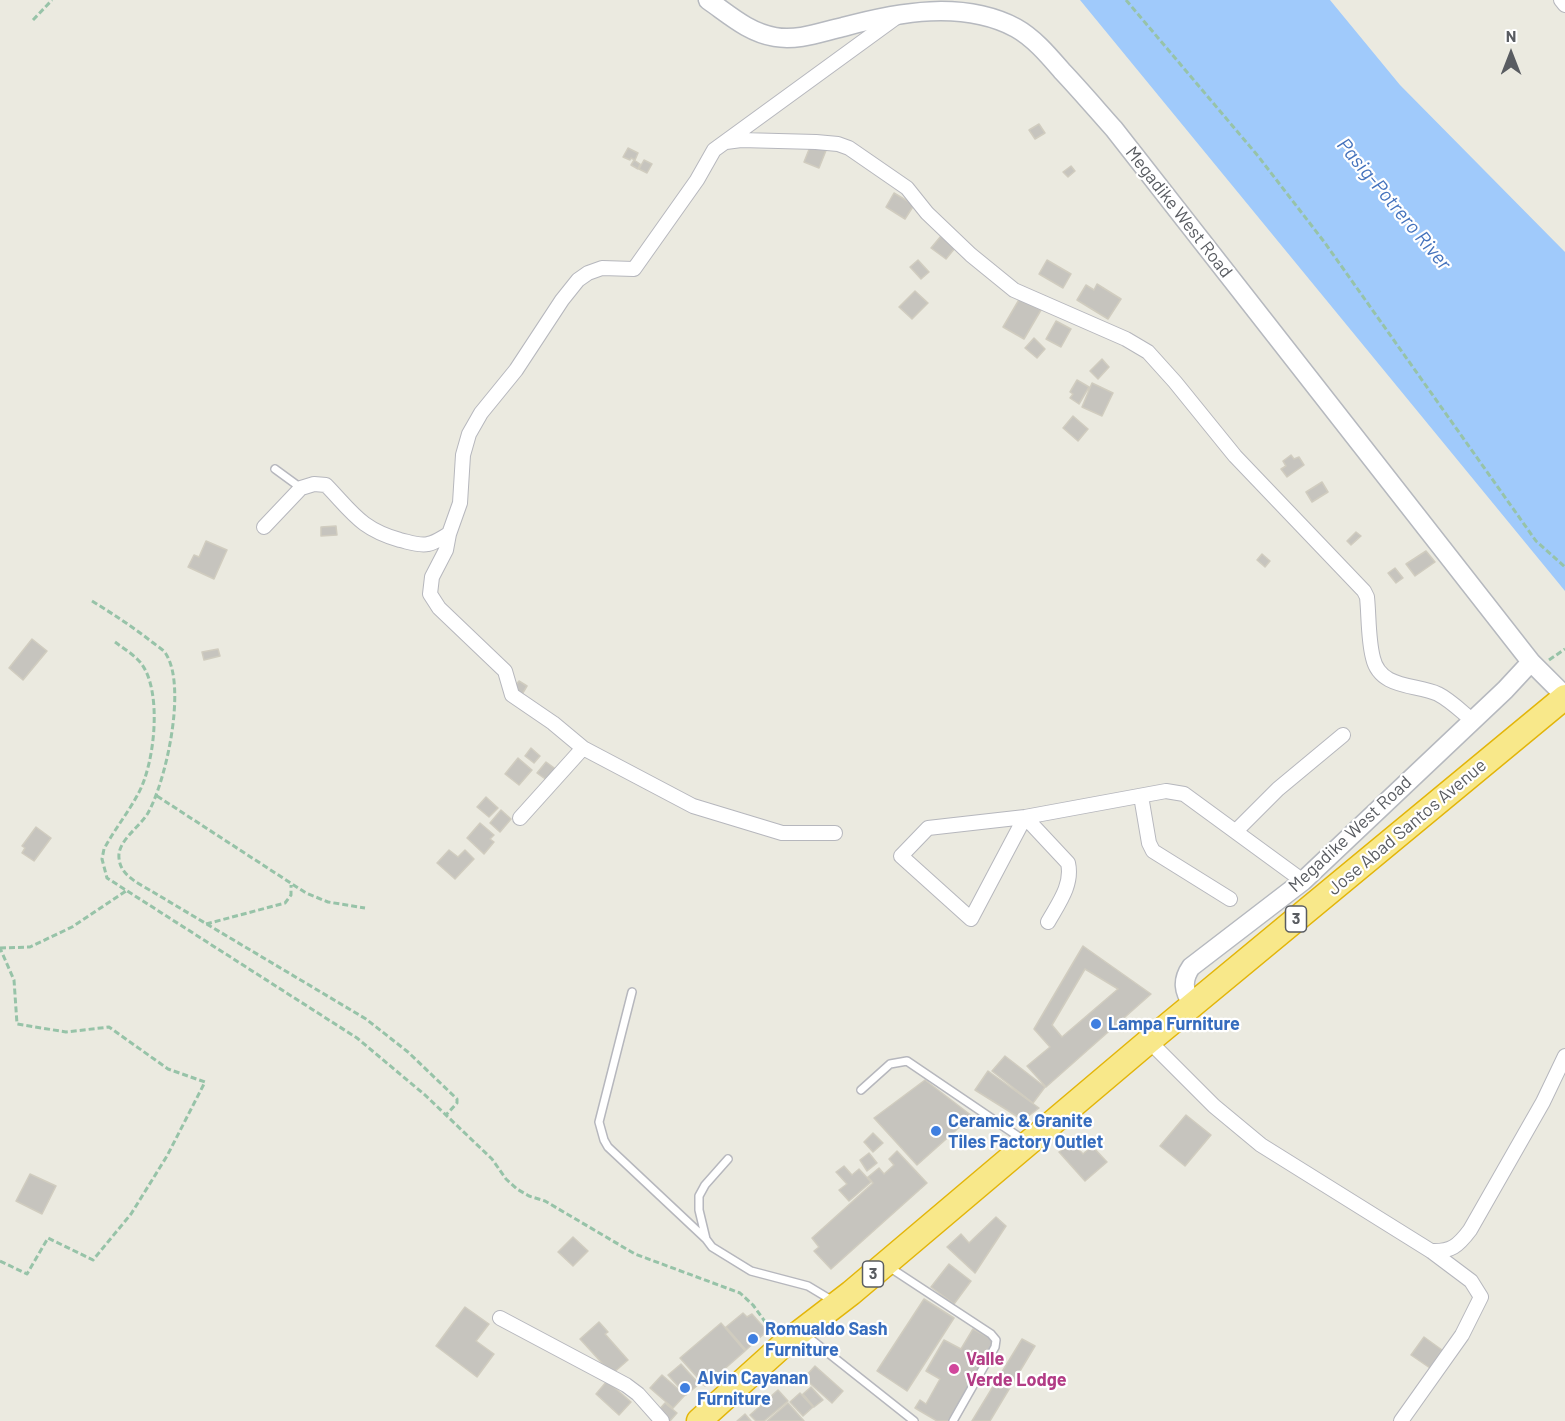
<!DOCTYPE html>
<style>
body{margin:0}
#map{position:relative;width:1565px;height:1421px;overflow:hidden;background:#ebeae0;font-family:Barlow,sans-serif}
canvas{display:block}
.north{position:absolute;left:1481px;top:24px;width:60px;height:60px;-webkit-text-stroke:4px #fff;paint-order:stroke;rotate:0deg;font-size:16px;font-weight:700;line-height:24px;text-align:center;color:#595c61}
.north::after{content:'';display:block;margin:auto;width:21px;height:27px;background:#595c61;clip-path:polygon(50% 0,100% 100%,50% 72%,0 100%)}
</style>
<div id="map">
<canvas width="1565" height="1421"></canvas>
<div class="north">N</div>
</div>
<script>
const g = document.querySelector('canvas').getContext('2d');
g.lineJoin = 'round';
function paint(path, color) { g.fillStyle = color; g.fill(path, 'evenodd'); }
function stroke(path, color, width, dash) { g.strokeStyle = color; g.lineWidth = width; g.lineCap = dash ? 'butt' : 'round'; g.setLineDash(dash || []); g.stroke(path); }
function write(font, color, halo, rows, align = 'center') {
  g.font = font + ' Barlow,sans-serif'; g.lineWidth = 4.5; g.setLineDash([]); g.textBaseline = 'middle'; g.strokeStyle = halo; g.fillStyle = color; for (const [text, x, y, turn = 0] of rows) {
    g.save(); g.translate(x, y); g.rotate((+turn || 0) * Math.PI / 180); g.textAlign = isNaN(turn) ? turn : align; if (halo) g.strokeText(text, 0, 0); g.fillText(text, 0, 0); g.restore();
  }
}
paint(new Path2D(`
 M1080,0H1330L1400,85L1565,252V591Z`), '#a0cafb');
const building = new Path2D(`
 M1039,124L1045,133L1035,139L1029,130Z
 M812,142L827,148L819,168L804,162Z
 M628,148L638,153L635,160L631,158L630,160L623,157Z
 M634,160L640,164L638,169L631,165Z
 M644,160L652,164L647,173L639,169Z
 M1071,166L1075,171L1068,177L1063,172Z
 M894,193L914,205L905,219L886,207Z
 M941,236L955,248L946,259L931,248Z
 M918,260L929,272L921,279L910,267Z
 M1047,260L1071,274L1063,288L1039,274Z
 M1097,284L1121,299L1108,319L1077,300L1086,285L1094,290Z
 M915,291L928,303L912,319L899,307Z
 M1020,298L1041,310L1024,339L1003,327Z
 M1056,321L1071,329L1061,347L1046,339Z
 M1034,338L1045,349L1037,358L1025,348Z
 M1102,359L1109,367L1098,379L1090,371Z
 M1077,380L1089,387L1079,404L1070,398L1073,394L1070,392Z
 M1092,383L1113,393L1102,416L1082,407Z
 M1073,416L1088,429L1078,441L1063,428Z
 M1291,455L1294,459L1299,457L1304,465L1287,477L1281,469L1286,466L1283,461Z
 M1322,482L1328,492L1312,502L1306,492Z
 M336,526L337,535L321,536V527Z
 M1356,532L1361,536L1351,545L1347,541Z
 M206,541L227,550L214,579L188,567L194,555L199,557Z
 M1426,551L1435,562L1415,576L1406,564Z
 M1262,554L1270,561L1265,567L1257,560Z
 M1395,568L1403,578L1396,583L1388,573Z
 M32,639L47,651L23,680L9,668Z
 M218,649L220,656L204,660L202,652Z
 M519,681L527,686L521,696L512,690Z
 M531,748L540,756L534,763L525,756Z
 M518,758L532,770L519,785L505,774Z
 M546,762L557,770L548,781L537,773Z
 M486,797L498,808L489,817L477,807Z
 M501,810L511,819L500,832L490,823Z
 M480,823L494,835L490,839L494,842L484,854L467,838Z
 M36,827L51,838L34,861L22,853L25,848L22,846Z
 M449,850L458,857L465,850L474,859L455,879L437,863Z
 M1083,946L1151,994L1046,1087L1027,1066L1050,1047L1034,1029ZM1085,969L1118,989L1062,1037L1052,1025Z
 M1005,1056L1045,1087L1033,1103L992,1071Z
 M988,1071L1039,1108L1023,1120L975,1090Z
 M925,1080L972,1116L917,1165L874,1118Z
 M1186,1115L1211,1135L1185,1166L1160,1146Z
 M873,1133L883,1143L873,1152L864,1142Z
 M1072,1142L1083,1154L1092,1146L1107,1162L1085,1181L1059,1152Z
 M897,1151L927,1183L831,1269L814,1251L819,1247L812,1238L873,1183L868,1177L879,1168L884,1174L894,1165L889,1159Z
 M869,1153L877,1163L867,1171L860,1160Z
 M844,1166L852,1175L859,1169L871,1182L849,1201L839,1190L847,1184L836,1172Z
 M30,1174L56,1186L42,1214L16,1201Z
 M996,1217L1006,1226L975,1273L947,1247L961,1234L969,1243Z
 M573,1237L588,1251L573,1266L558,1252Z
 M949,1264L971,1281L954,1304L931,1287Z
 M924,1299L954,1318L907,1391L877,1371Z
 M465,1307L489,1324L476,1341L494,1354L477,1377L436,1346Z
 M743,1313L747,1317L752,1314L767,1331L746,1350L726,1327Z
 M599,1322L608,1332L605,1334L628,1360L612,1374L580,1339Z
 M721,1323L745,1351L705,1386L680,1358Z
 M973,1329L995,1341L948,1421H937L915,1408L920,1400L926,1404L940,1379L926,1371L944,1340L961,1349Z
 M1424,1337L1442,1350L1430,1368L1411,1355Z
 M1022,1339L1035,1346L990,1421H972Z
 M681,1364L699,1384L686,1395L668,1375Z
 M815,1366L843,1391L832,1403L804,1378Z
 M662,1375L685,1395L673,1408L650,1388Z
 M607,1381L631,1402L619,1415L596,1394Z
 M811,1387L823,1400L814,1407L803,1394Z
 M778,1390L788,1401L764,1421H756L750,1415Z
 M800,1393L813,1407L803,1416L790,1402Z
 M665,1403L677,1413L670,1421H667L657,1412Z
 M788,1403L804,1421H767Z
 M745,1414L751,1421H737Z`);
paint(building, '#c6c4be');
stroke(building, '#d0ccbf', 1.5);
const lane = new Path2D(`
 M275,469L301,488
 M632,992L599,1122L604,1140L608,1147L706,1239
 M861,1090L890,1064L907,1061L1025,1141
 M728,1159L705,1185L699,1196V1210L706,1239L712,1247L751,1271L808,1286L833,1301
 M889,1267L991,1334L996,1340L995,1347L953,1421
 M803,1333L914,1421`);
const street = new Path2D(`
 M1561,0L1565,5
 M726,142L741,140L816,142L838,144L849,148L907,188L927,213L971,255L1014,290L1126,339L1148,352L1175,382L1235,456L1364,591L1367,597C1369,616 1368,639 1373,658C1380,689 1416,684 1438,694C1450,700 1462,712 1472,720
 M264,527L301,488L314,484L326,485C353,513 361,529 400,540C409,542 419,546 428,544C435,543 443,537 449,534
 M1141,796L1149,843L1153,851L1230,899
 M520,818L583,748
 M1236,831L1278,789L1343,735
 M835,833H782L693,806L583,748L553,723L512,695L505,671L439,608L430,594L432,577L446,550L449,534L460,503L463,455L469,434L481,413L516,370L562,300L578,280L588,273L602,268L634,269L697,180L714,150L898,16
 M1048,922C1058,904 1073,885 1068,863L1025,817L971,919L901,856L928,828L1025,817L1166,791L1184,794L1303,881
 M1149,1041L1214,1106L1261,1145L1431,1251L1471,1281L1481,1297L1462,1335L1401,1421
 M1431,1251C1451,1252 1458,1246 1470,1230L1543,1102L1565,1056
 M500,1318L626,1385L638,1394L662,1421`);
const secondary = new Path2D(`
 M708,0C731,16 748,32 775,37C798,41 821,32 843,27C898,12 963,0 1016,28C1034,38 1049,56 1062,71C1080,90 1097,110 1114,129L1531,662L1565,696
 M1193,1005C1183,991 1182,980 1191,967L1303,881L1505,690L1531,662`);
const highway = new Path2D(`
 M699,1421L782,1346L851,1293L1149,1041L1565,697`);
stroke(lane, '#b6b7bd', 10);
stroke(street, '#b6b7bd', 16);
stroke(secondary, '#b6b9bf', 21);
stroke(highway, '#e3b509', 27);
stroke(new Path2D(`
 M1126,0L1258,156L1325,243L1536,541L1565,567
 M33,20L52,0
 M92,601C113,614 133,627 152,642C157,646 164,650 166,654C187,687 166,781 148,813C140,827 117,841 119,858C120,876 140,884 153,892L366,1019L408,1052L457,1099V1103L446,1115
 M115,642C123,648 133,654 140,662C163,689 155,764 138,794C128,813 114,830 104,849L102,859L107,878L357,1038L425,1095L492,1159L506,1179L517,1189L529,1196L545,1201L635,1254L740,1293L753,1305L771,1330
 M1549,660L1565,649
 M157,796L306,893L328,902L365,908
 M206,924L285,903L291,895V885
 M0,948L30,947L72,927L126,891
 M0,1261L27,1274L48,1238L93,1260L131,1214L167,1156L205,1082L168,1069L109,1027L66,1032L17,1024L14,980L0,948`), '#97c3a8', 3, [6, 3]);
stroke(lane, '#fff', 7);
stroke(street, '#fff', 14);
stroke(secondary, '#fff', 18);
stroke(highway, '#f8e88a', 24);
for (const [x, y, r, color] of [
 [1096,1024,6,"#3f7fe0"],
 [936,1131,6,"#3f7fe0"],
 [753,1339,6,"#3f7fe0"],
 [954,1369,6,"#d1479c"],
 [685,1388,6,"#3f7fe0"]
]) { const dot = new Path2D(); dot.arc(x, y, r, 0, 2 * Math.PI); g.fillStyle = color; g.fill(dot); stroke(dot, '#fff', 2); }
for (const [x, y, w] of [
 [1296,919,21],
 [873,1274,21]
]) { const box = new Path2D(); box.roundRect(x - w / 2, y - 13, w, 26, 4.5); g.fillStyle = '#fff'; g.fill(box); stroke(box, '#595c61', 1.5); }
write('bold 16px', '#595c61', null, [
 ["3",1296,919],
 ["3",873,1274]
]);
write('18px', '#595c61', '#fff', [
 ["Megadike West Road",1179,212,52],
 ["Jose Abad Santos Avenue",1407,827,-40],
 ["Megadike West Road",1350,834,-43]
]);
write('bold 18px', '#366cbe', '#fff', [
 ["Lampa Furniture",1108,1024],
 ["Ceramic & Granite",948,1121],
 ["Tiles Factory Outlet",948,1142],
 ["Romualdo Sash",765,1329],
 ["Furniture",765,1350],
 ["Alvin Cayanan",697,1378],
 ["Furniture",697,1399]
], 'left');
write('bold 18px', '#b23c85', '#fff', [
 ["Valle",966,1359],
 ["Verde Lodge",966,1380]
], 'left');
write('italic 20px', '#4573bd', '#fff', [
 ["Pasig-Potrero River",1394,204,50]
]);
</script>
